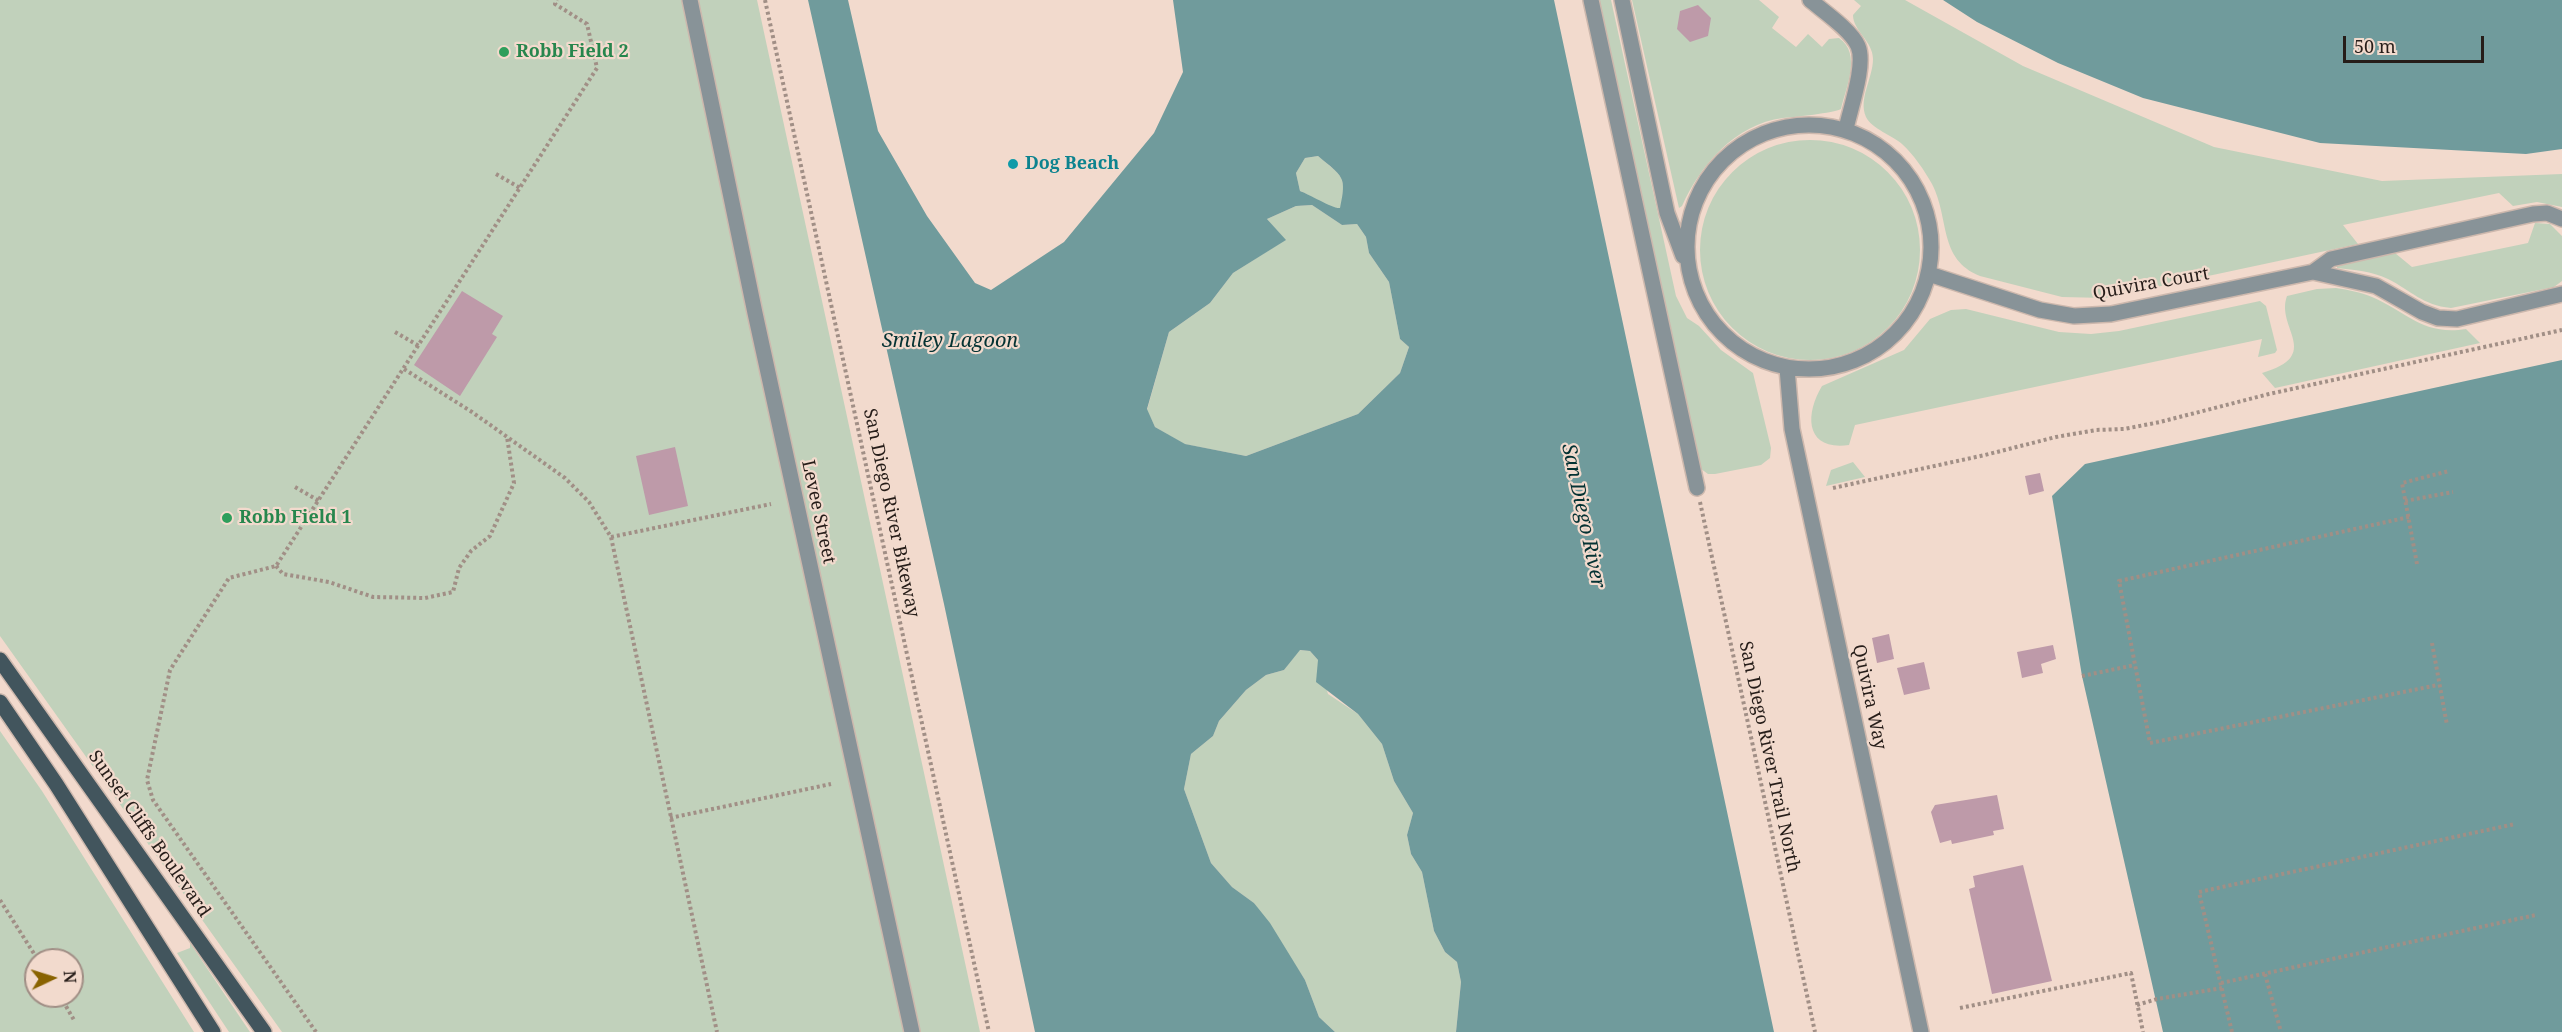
<!DOCTYPE html>
<style>
body{margin:0}
#map{position:relative;width:2562px;height:1032px;overflow:hidden;background:#f2dacd;font-family:"Noto Serif",serif}
canvas{display:block}
.north{position:absolute;left:24px;top:948px;width:60px;height:60px;box-sizing:border-box;background:#f2dacd;border:2px solid #a08e85;border-radius:50%;rotate:86deg;font-size:16px;font-weight:700;line-height:24px;text-align:center;color:#261d19}
.north::after{content:'';display:block;margin:auto;width:21px;height:27px;background:#896301;clip-path:polygon(50% 0,100% 100%,50% 72%,0 100%)}
.scale{position:absolute;left:2343px;top:36px;width:141px;height:27px;box-sizing:border-box;border:3px solid #261d19;border-top:0;padding-left:8px;font-size:18px;line-height:21px;white-space:nowrap;color:#261d19;-webkit-text-stroke:4px #f2dacd;paint-order:stroke}
</style>
<div id="map">
<canvas width="2562" height="1032"></canvas>
<div class="north">N</div>
<div class="scale">50 m</div>
</div>
<script>
const g = document.querySelector('canvas').getContext('2d');
g.lineJoin = 'round';
function paint(path, color) { g.fillStyle = color; g.fill(path, 'evenodd'); }
function stroke(path, color, width, dash) { g.strokeStyle = color; g.lineWidth = width; g.lineCap = dash ? 'butt' : 'round'; g.setLineDash(dash || []); g.stroke(path); }
function write(font, color, halo, rows, align = 'center') {
  g.font = font + ' "Noto Serif",serif'; g.lineWidth = 4.5; g.setLineDash([]); g.textBaseline = 'middle'; g.strokeStyle = halo; g.fillStyle = color; for (const [text, x, y, turn = 0] of rows) {
    g.save(); g.translate(x, y); g.rotate((+turn || 0) * Math.PI / 180); g.textAlign = isNaN(turn) ? turn : align; if (halo) g.strokeText(text, 0, 0); g.fillText(text, 0, 0); g.restore();
  }
}
paint(new Path2D(`
 M0,0H757L980,1032H282L0,636Z
 M1596,0H1611L1676,296L1687,318L1699,326L1721,350L1753,373L1771,448L1770,458L1761,465L1715,474H1708L1697,466Z
 M1632,0H1759L1779,17L1772,28L1796,47L1808,34L1822,47L1829,39L1839,38C1862,54 1846,87 1841,109C1834,113 1794,117 1783,118C1735,124 1700,166 1682,206L1679,208Z
 M1854,0H1905L2023,66L2214,147L2382,181L2562,174V207L2537,202L2513,206L2499,193L2343,225L2358,244L2105,298L2062,297L1980,276C1938,259 1950,219 1932,184C1924,170 1914,155 1902,144C1892,135 1872,129 1866,117C1858,99 1873,78 1873,59C1873,41 1853,31 1853,15L1861,6Z
 M1700 250a110 110 0 1 1 220 0a110 110 0 1 1-220 0Z
 M1318,156C1344,178 1346,175 1341,208C1329,210 1311,195 1300,191L1296,173L1305,158Z
 M1312,205L1342,225L1357,224L1366,237L1369,253L1389,282L1400,339L1409,347L1400,373L1358,414L1246,456L1184,444L1155,427L1147,410L1169,332L1210,303L1233,273L1285,240L1267,219L1296,206Z
 M2535,223L2550,224L2562,236V281L2554,287L2451,308C2422,305 2412,291 2388,279C2371,271 2355,270 2337,268V265L2395,253L2412,267L2528,243Z
 M2336,288C2349,290 2360,292 2372,297C2407,312 2423,336 2466,329L2480,343L2275,388L2262,373C2324,355 2275,328 2287,296L2317,289Z
 M2260,301L2266,306L2277,350L2275,353L2258,357L2262,339L1855,425L1849,445C1806,451 1804,416 1822,386L1904,350L1930,319L1951,310L1966,309L2059,332L2091,334L2119,331Z
 M1853,462L1865,477L1826,486L1831,470Z
 M1299,650L1310,651L1318,660L1328,694L1358,714L1382,744L1394,781L1413,813L1407,835L1411,854L1422,872L1434,931L1445,952L1457,962L1461,982L1456,1032H1335L1319,1017L1305,980L1254,903L1232,887L1211,863L1184,789L1191,754L1213,736L1219,721L1246,690L1266,675L1284,670Z
 M0,731L42,791L194,1032H0ZM36,960H72V996H36Z
 M190,943L250,1032H229L177,953L190,948Z`), '#c1d1bb');
paint(new Path2D(`
 M808,0H848L878,131L927,216L975,283L991,290L1064,242L1154,133L1183,72L1173,0H1554L1774,1032H1456L1461,982L1457,962L1445,952L1434,931L1422,872L1411,854L1407,835L1413,813L1394,781L1382,744L1358,714L1316,682L1318,660L1310,651L1300,650L1284,670L1266,675L1246,690L1219,721L1213,736L1191,754L1184,789L1211,863L1232,887L1254,903L1270,923L1305,980L1319,1017L1335,1032H1035L944,604ZM1318,156C1343,177 1347,176 1340,208C1333,209 1309,194 1300,191L1296,173L1305,158ZM1312,205L1342,225L1357,224L1366,237L1369,253L1389,282L1400,339L1409,347L1400,373L1358,414L1246,456L1185,444L1155,427L1147,409L1169,332L1210,303L1233,273L1286,240L1267,219L1296,206Z
 M1943,0H2562V149L2526,154L2320,143L2143,98L2058,63L1977,22Z
 M2562,360V1032H2163L2082,676L2052,496L2085,464Z`), '#709b9c');
paint(new Path2D(`
 M1698,5L1711,18L1708,36L1690,42L1677,29L1680,11Z
 M462,291L503,316L492,334L497,337L460,396L414,365Z
 M675,447L688,506L649,515L636,456Z
 M2040,473L2044,491L2029,495L2025,476Z
 M1889,634L1894,659L1877,663L1872,638Z
 M2053,645L2056,659L2041,664L2043,673L2022,678L2017,652Z
 M1924,662L1930,689L1904,695L1897,668Z
 M1997,795L2004,829L1993,831L1994,835L1952,844L1951,840L1940,843L1931,812L1935,805Z
 M2023,865L2052,981L1992,994L1969,889L1975,887L1973,876Z`), '#be9aa9');
const minor = new Path2D(`
 M690,0L755,313L912,1032
 M1591,0L1697,488
 M1622,0L1667,213L1683,256
 M1810,0C1823,11 1851,30 1858,46C1866,65 1850,109 1846,129
 M1687 247a122 122 0 1 1 244 0a122 122 0 1 1-244 0Z
 M2313,272L2376,286L2422,312L2438,318L2457,319L2562,294
 M1929,274L2040,310L2074,316L2111,314L2313,272L2331,259L2533,214L2547,213L2562,219
 M1787,368L1792,429L1921,1032`);
const major = new Path2D(`
 M0,660L264,1032
 M0,702L56,784L213,1032`);
stroke(minor, '#cdb8ad', 18);
stroke(major, '#cdb8ad', 18);
stroke(new Path2D(`
 M765,0L989,1032
 M496,174L520,188
 M395,332L419,346
 M404,369L472,412L565,478L589,502L611,537L717,1032
 M295,487L319,501
 M1833,488L1985,455L2056,437L2096,430L2124,429L2160,422L2269,394L2562,330
 M2405,501L2453,492
 M1700,502L1815,1032
 M2409,517L2119,581L2150,743L2438,685
 M611,537L771,504
 M2417,564L2402,483L2449,471
 M276,566L283,574L329,582L373,597L425,598L453,592L459,568L471,551L490,536L514,483L507,437
 M2432,643L2447,725
 M2082,676L2135,665
 M670,818L831,784
 M0,900L38,960
 M2265,974L2281,1032
 M2221,983L2536,915
 M60,996L74,1020
 M2137,1005L2157,999L2222,988
 M1960,1008L2131,973L2143,1032
 M316,1032L153,800L147,780L170,670L229,578L276,566L597,68L587,24L555,4L557,0
 M2232,1032L2199,892L2515,824`), '#a18f86', 4, [3, 3]);
stroke(minor, '#889398', 15);
stroke(major, '#42555d', 15);
for (const [x, y, r, color] of [
 [504,52,6,"#2e9e5b"],
 [1013,164,6,"#0f9aa8"],
 [227,518,6,"#2e9e5b"]
]) { const dot = new Path2D(); dot.arc(x, y, r, 0, 2 * Math.PI); g.fillStyle = color; g.fill(dot); stroke(dot, '#f2dacd', 2); }
write('bold 18px', '#27864d', '#f2dacd', [
 ["Robb Field 2",516,52],
 ["Robb Field 1",239,518]
], 'left');
write('bold 18px', '#0d838f', '#f2dacd', [
 ["Dog Beach",1025,164]
], 'left');
write('18px', '#261d19', '#f2dacd', [
 ["Quivira Court",2151,284,-10],
 ["Levee Street",818,512,78],
 ["San Diego River Bikeway",891,513,78],
 ["Quivira Way",1869,697,78],
 ["San Diego River Trail North",1769,757,78],
 ["Sunset Cliffs Boulevard",149,834,55]
]);
write('italic 20px', '#043233', '#f2dacd', [
 ["Smiley Lagoon",950,341],
 ["San Diego River",1583,516,78]
]);
</script>
